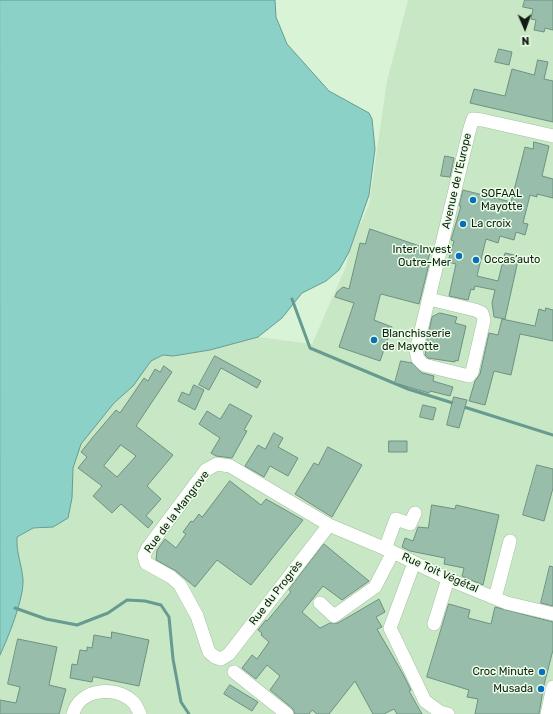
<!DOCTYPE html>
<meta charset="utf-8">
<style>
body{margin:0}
#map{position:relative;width:553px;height:714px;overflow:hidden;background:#d9f3d6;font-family:Rubik,sans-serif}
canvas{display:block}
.north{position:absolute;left:505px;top:8px;width:40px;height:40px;-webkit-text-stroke:3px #eaffe7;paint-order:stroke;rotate:178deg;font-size:11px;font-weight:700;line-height:16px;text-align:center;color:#121c12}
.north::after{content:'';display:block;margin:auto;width:14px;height:18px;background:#121c12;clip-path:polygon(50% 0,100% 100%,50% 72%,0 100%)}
</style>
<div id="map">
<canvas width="553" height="714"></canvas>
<div class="north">N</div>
</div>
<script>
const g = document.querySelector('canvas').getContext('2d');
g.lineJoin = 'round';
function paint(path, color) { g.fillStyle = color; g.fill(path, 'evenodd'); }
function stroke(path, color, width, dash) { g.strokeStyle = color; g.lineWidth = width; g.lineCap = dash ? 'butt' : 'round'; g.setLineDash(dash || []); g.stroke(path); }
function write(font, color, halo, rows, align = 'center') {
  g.font = font + ' Rubik,sans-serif'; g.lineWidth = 3; g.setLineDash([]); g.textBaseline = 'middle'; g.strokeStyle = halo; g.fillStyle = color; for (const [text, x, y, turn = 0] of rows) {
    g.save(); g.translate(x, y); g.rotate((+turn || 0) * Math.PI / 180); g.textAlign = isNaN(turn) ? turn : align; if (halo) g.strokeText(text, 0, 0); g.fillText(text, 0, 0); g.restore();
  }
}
paint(new Path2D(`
 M408,0H553V714H0V655L20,599L23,581L17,549V537L33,528L41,529L68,518L73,468L80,444L114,403L151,361L163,355L173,356L210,350L258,337L312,344L345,269L353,240L369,205L387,81Z`), '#c8e7c4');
const water = new Path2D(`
 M0,0H275L276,17L287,44L329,91L369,113L372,119L375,149L369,195L349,252L339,270L326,281L302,293L282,318L258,337L210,350L173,356L163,355L151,361L133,386L114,403L81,444L73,468L72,498L68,518L53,527L33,528L17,537C16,553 22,565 23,580C24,598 8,638 0,655Z`);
paint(water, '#8bd1c7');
stroke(water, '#679b91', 1);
stroke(new Path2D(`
 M292,299L310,348L408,389L456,404
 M461,406L553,435
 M15,608L46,619L77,625L108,613L127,600L145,601L161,605L169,617L173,659L181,702L189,714`), '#679b91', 3);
const building = new Path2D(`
 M525,0H553V30L545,28L544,32L534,30L536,20L531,19L533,9L523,7Z
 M499,49L512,52L509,65L495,62Z
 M538,60L548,62L544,79L553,81V122L470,103L474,89L505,96L512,69L534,75Z
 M534,142L549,146L542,176L553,179V198L537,194V197L530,195L523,223L528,224L525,235L516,232L514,240L500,236L498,243L486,239L477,276L498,281L505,253L519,256L505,319L494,317L492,303L495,290L475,286L474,290L471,289L468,300L449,296L456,264L448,262L454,241L451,240L461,206H459L463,190L511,202L525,147L533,149Z
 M445,156L454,158L450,177L441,176Z
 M370,229L431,250L427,263L429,264L419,304L381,294L380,296L374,320L392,327L380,361L339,347L354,303L335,297L337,292L343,287L349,289L360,243L365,244Z
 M546,308L553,310V341L520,334L511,375L494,371L485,405L469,401L475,381L480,374L489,333L498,335L502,319L535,326L539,309L545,311Z
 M440,313L457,317L455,323L466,326L458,361L455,360V362L428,358L425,355L427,346L426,345L432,317Z
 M215,356L261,381L257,388L221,368L209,390L199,385Z
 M401,361L412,363L422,373L434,376L433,381L453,387L450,396L430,391L429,393L395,383Z
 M164,366L172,372L136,426L173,455L147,486L161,499L146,516L153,522L148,528L121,504L112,513L93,496L102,486L78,468L87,457L81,452L93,437L116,410L120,413L144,378L148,381L155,369L160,372ZM121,445L136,456L117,477L104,466Z
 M194,385L204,390L195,410L178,401L182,392L189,395Z
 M454,397L467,400L459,428L447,425Z
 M230,404L252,416L244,430L247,431L232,458L216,456L211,453L220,438L199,424L207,411L220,419Z
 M423,405L436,408L433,420L420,417Z
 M274,433L283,438L278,447L298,458L288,476L270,466L264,477L245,466L258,445L265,449Z
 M389,441H407V452H389Z
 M328,447L362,465L332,517L295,494L314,463L318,465Z
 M537,465L553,469V488L544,521L523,515Z
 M230,481L261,505L266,499L303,520L251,585L217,560L195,587L176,571L156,560L157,550L165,539L176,548L186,534L183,532L191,521L193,522L199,514L202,517Z
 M432,505L455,509L456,505L499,515L483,585L462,576L464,568L444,564L445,558L410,551L402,547L405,538L413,541L418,527L428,528Z
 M324,544L369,581L342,600L323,586L302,612L320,628L330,623H338L379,599L385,612L376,617L382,627L377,629L403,674L411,690L409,691L422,714H397L394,709L384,714H373L355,681L329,714H317L312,710L309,714H295L292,708L270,690L280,676L267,665L256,679L242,668L252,655L257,659L269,642L261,635L262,633L258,630L266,620L267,621L291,592L289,590Z
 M550,566L553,567V606L541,603Z
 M449,604L470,610L468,618L491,624L495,607L553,622V650L544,685L539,714H475L478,699L467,697L469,690L427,677Z
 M112,632L149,640L139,686L95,677H93L92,682L70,678L72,664L77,665L80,650L87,651V647L92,648L94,635L111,638Z
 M18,639L57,647L49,685L66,689L59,714H0V700L16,703L20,687L8,684Z
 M230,685L258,702L252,711L224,694Z`);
paint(building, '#98beab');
stroke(building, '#6e9281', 1);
const minor = new Path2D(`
 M429,299L475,310L482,313L484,320L472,372L469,376L424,365L418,359L416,351L470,128L473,119L482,120L553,136
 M329,525L229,654L221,659L215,657L209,652L197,616L180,585L171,577L146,563L144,556L147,549L206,470L217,464L230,466L329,525L393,552L448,579L507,603L553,614
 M385,549L396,519L410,524L415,513
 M414,563L390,628L425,701L440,712L448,714
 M495,598L510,541
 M320,603L334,616L375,587L393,552
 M434,624L448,579
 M234,672L287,714
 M73,714C79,689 115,685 132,701C136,704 138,710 140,714
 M547,714L553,687`);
stroke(minor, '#a6bfa3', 14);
stroke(minor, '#fff', 13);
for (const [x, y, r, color] of [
 [473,200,4,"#0670bb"],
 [463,224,4,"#0670bb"],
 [459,256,4,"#0670bb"],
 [476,260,4,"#0670bb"],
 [374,340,4,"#0670bb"],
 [542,672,4,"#0670bb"],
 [541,689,4,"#0670bb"]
]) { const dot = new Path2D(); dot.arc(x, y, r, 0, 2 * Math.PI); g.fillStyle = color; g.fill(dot); stroke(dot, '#eaffe7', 1.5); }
write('11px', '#121c12', '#eaffe7', [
 ["Avenue de l’Europe",457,181,-77],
 ["Rue de la Mangrove",177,512,-53],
 ["Rue Toit Végétal",440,573,24],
 ["Rue du Progrès",276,593,-52]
]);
write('11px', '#121c12', '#eaffe7', [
 ["SOFAAL",481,194],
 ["Mayotte",481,207],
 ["La croix",471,224],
 ["Inter Invest",451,250,"right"],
 ["Outre-Mer",451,263,"right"],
 ["Occas’auto",484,260],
 ["Blanchisserie",382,334],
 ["de Mayotte",382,347],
 ["Croc Minute",534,672,"right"],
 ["Musada",533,689,"right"]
], 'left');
</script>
